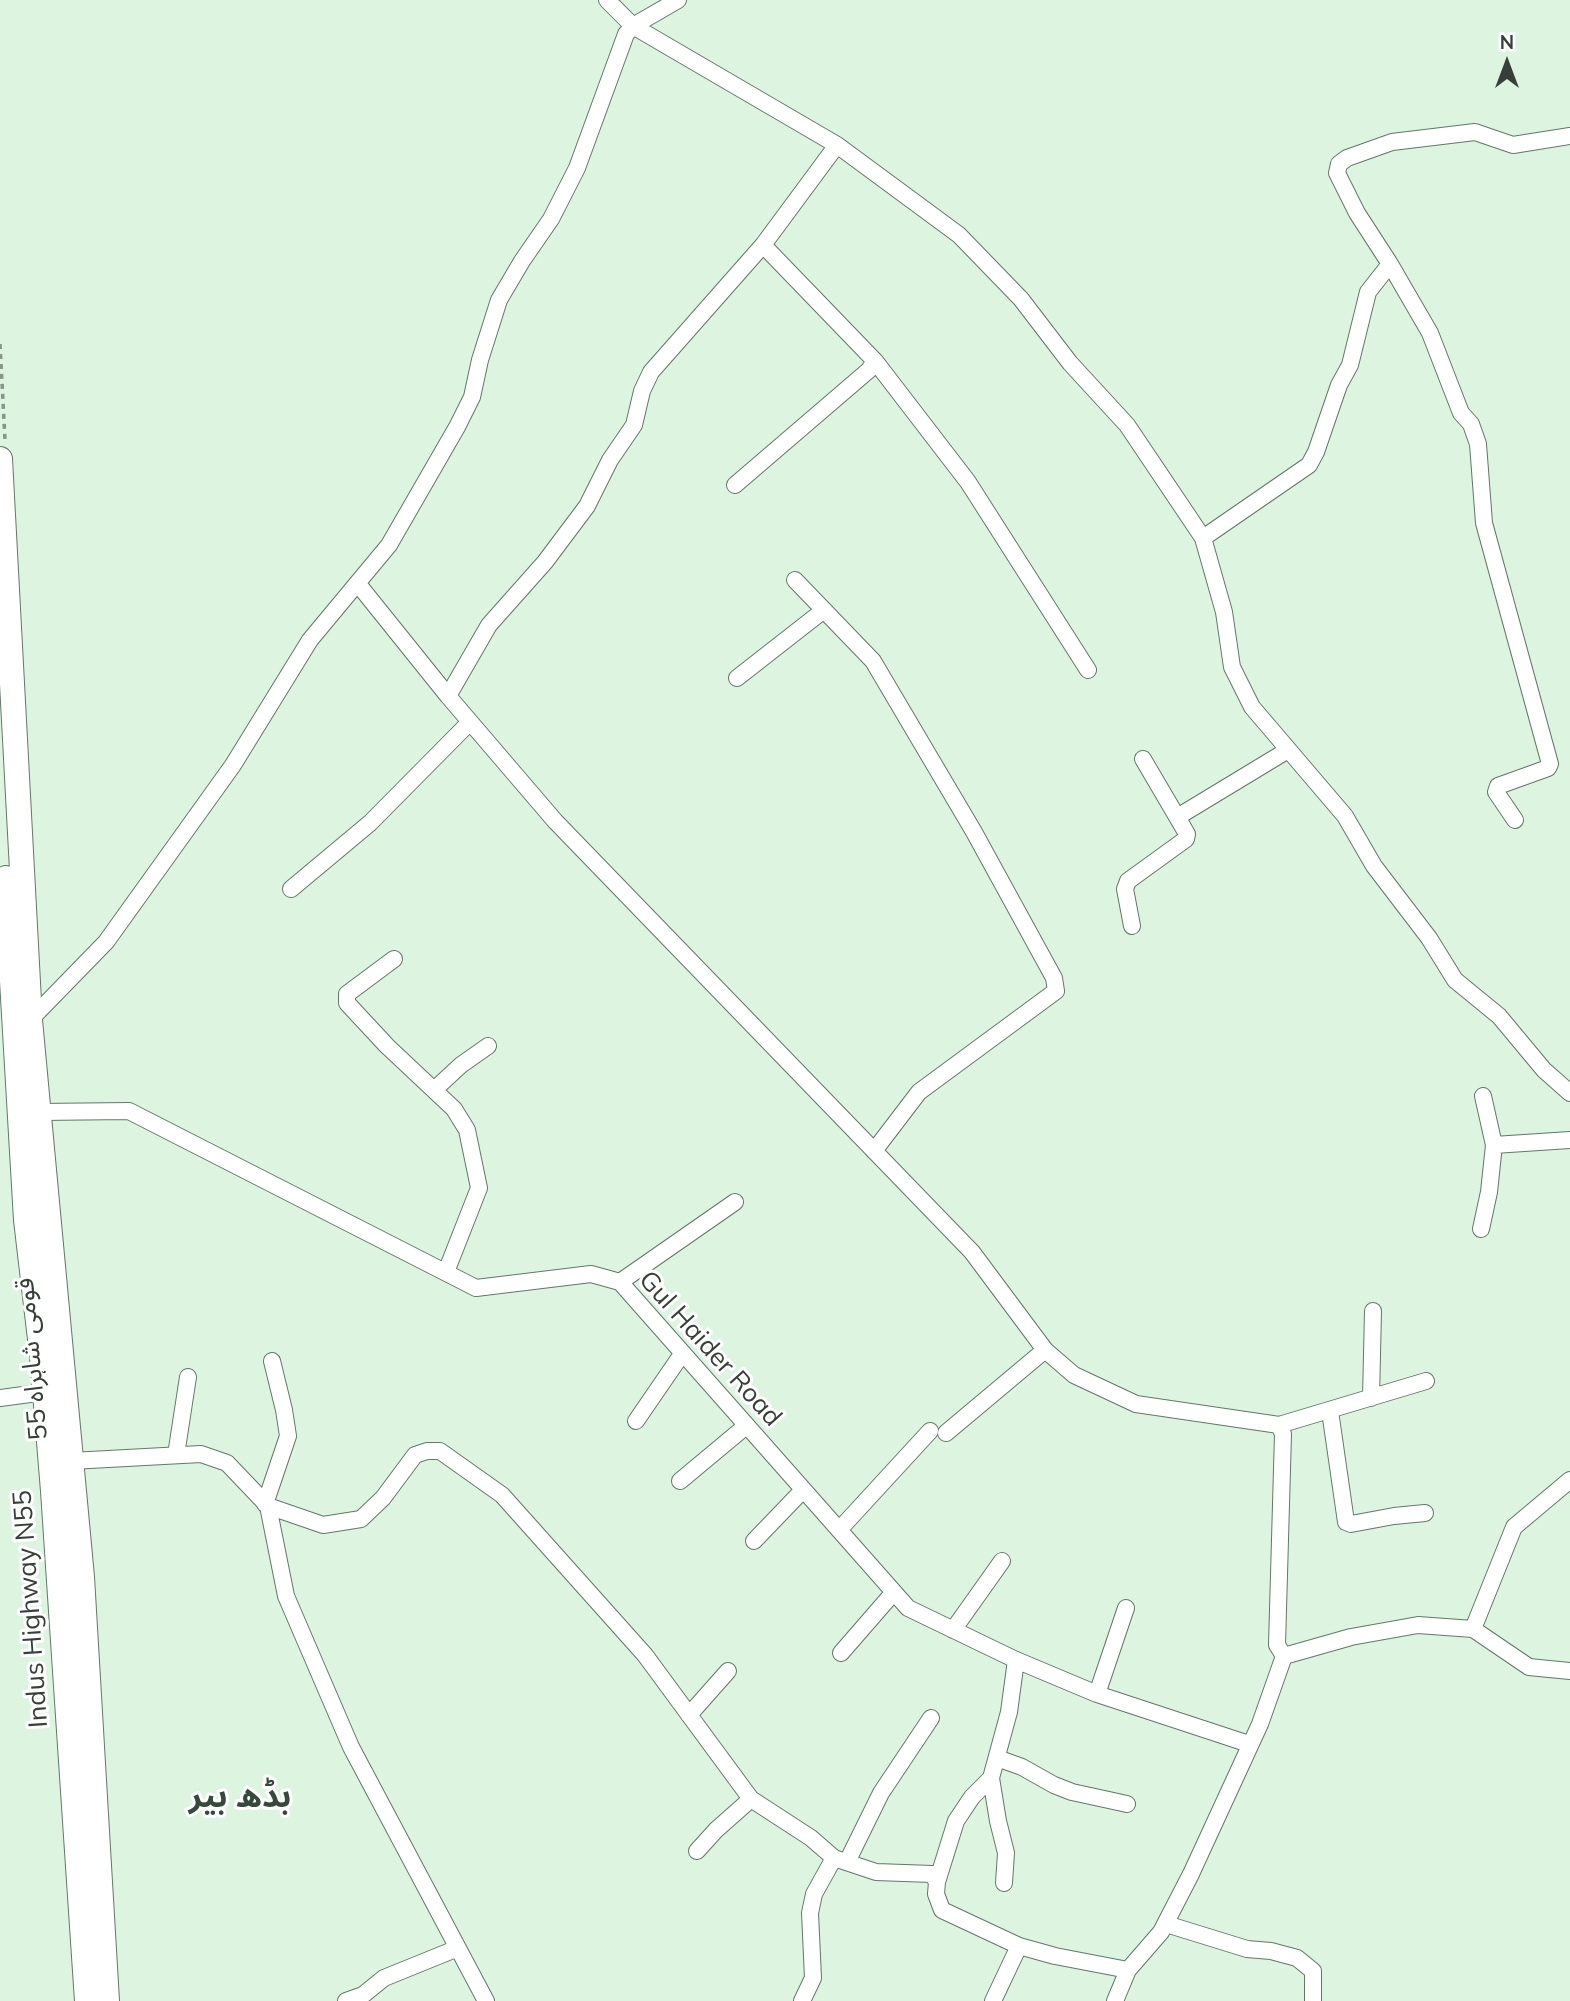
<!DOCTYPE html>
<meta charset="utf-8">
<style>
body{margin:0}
#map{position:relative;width:1570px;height:2001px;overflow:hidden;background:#ddf4e1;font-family:Mulish,sans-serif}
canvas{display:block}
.north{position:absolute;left:1472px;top:28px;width:70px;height:70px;-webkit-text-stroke:5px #fff;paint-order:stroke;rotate:0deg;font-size:19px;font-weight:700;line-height:28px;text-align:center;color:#364038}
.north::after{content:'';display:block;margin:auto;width:24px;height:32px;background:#364038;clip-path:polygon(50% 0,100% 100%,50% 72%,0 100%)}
</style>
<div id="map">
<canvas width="1570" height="2001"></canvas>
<div class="north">N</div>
</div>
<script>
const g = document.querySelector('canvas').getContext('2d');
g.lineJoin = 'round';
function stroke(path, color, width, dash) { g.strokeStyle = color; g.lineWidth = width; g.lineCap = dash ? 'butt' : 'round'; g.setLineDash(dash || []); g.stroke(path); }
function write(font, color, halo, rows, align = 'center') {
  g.font = font + ' Mulish,"Noto Sans Arabic",sans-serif'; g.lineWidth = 6; g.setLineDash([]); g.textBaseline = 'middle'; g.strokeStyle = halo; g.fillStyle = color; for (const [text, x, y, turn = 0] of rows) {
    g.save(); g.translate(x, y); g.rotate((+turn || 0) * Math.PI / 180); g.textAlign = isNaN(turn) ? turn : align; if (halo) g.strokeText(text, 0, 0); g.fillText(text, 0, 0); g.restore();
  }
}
const minor = new Path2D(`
 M607,0L633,26L837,145L959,235L1021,299L1070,363L1127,425L1203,538L1224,612L1232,667L1252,707L1345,816L1374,866L1429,938L1455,980L1499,1016L1544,1070L1570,1093
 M875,361L968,482L1088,670
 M735,485L869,370L875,361L763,245
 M1203,538L1309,465L1316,452L1339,385L1350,365L1368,292L1390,264
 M795,580L873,661L974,832L1054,978L1056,991L919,1092L874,1151
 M358,584L448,696L555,821L972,1252L1045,1350L1074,1375L1136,1404L1279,1425L1283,1434L1277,1645L1284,1656
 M737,678L824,610
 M448,696L489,625L545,562L587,506L610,460L634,425L642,391L651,372L763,245L837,145
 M1179,816L1288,750
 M1515,820L1496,792L1498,786L1548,768L1550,764L1484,523L1478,444L1471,424L1461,413L1430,333L1390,264L1357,213L1337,173L1339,164L1347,158L1392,142L1475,132L1513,145L1570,136
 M291,889L370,823L470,722
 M1132,926L1125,889L1128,881L1186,839L1187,834L1143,759
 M394,959L347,994V1003L387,1046L454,1109L467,1130L479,1188L446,1272
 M30,1020L106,942L233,765L310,640L389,545L457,427L472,397L480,360L499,300L522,261L551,219L577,168L626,34L633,26L678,0
 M434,1090L461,1065L488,1046
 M39,1112L129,1111L476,1288L591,1274L620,1282L908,1608L1016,1660L1097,1694L1249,1744
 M1494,1145L1570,1140
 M1481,1229L1489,1192L1494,1145L1483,1096
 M620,1282L735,1202
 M0,1398L45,1392
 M1371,1398L1373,1311
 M1330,1411L1346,1522L1351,1524L1394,1516L1425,1513
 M636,1421L682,1354
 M1279,1425L1426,1381
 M946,1433L1045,1350
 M176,1455L188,1377
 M71,1461L201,1454L227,1463L268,1506L323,1525L361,1519L383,1498L415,1455L427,1451H440L502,1495L645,1655L751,1799L811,1838L834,1858L876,1872L932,1874L937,1882L936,1894L942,1910L1019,1946L1055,1956L1128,1970
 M680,1481L746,1426
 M265,1504L288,1436L284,1410L272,1361
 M268,1506L286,1596L351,1747L486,2001
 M839,1530L930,1431
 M754,1541L803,1490
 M1473,1629L1514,1527L1570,1480
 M953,1630L1002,1561
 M841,1653L894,1592
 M1097,1694L1126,1608
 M689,1715L728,1671
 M997,1758L1022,1767L1054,1785L1072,1792L1127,1804
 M697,1851L716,1830L751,1799
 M847,1862L881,1793L931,1718
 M937,1882L956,1821L972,1797L991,1778
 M1004,1883L1006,1853L998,1821L991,1778L1009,1712L1016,1660
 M1166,1924L1247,1949L1271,1951L1297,1958L1313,1971V2001
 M346,2001L363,1995L384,1978L458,1948
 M802,2001L813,1978L810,1913L814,1894L834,1858
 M993,2001L1019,1946
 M1115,2001L1128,1970L1161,1932L1191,1874L1260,1724L1284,1656L1351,1637L1418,1625L1473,1629L1529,1667L1570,1671`);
const trunk = new Path2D(`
 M0,459L30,1020L82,1577L107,2001
 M6,878L26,1220L42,1356L53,1491L87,2001`);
stroke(minor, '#637867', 18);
stroke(trunk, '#637867', 26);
stroke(new Path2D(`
 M0,344L5,440`), '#869689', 3.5, [5, 5]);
stroke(minor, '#fff', 16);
stroke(trunk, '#fff', 24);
write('26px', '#364038', '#fff', [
 ["Gul Haider Road",710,1349,48],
 ["قومی شاہراہ 55",32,1359,-95],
 ["Indus Highway N55",31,1609,-94]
]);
write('bold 33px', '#36493a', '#fff', [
 ["بڈھ بیر",240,1797]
]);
</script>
